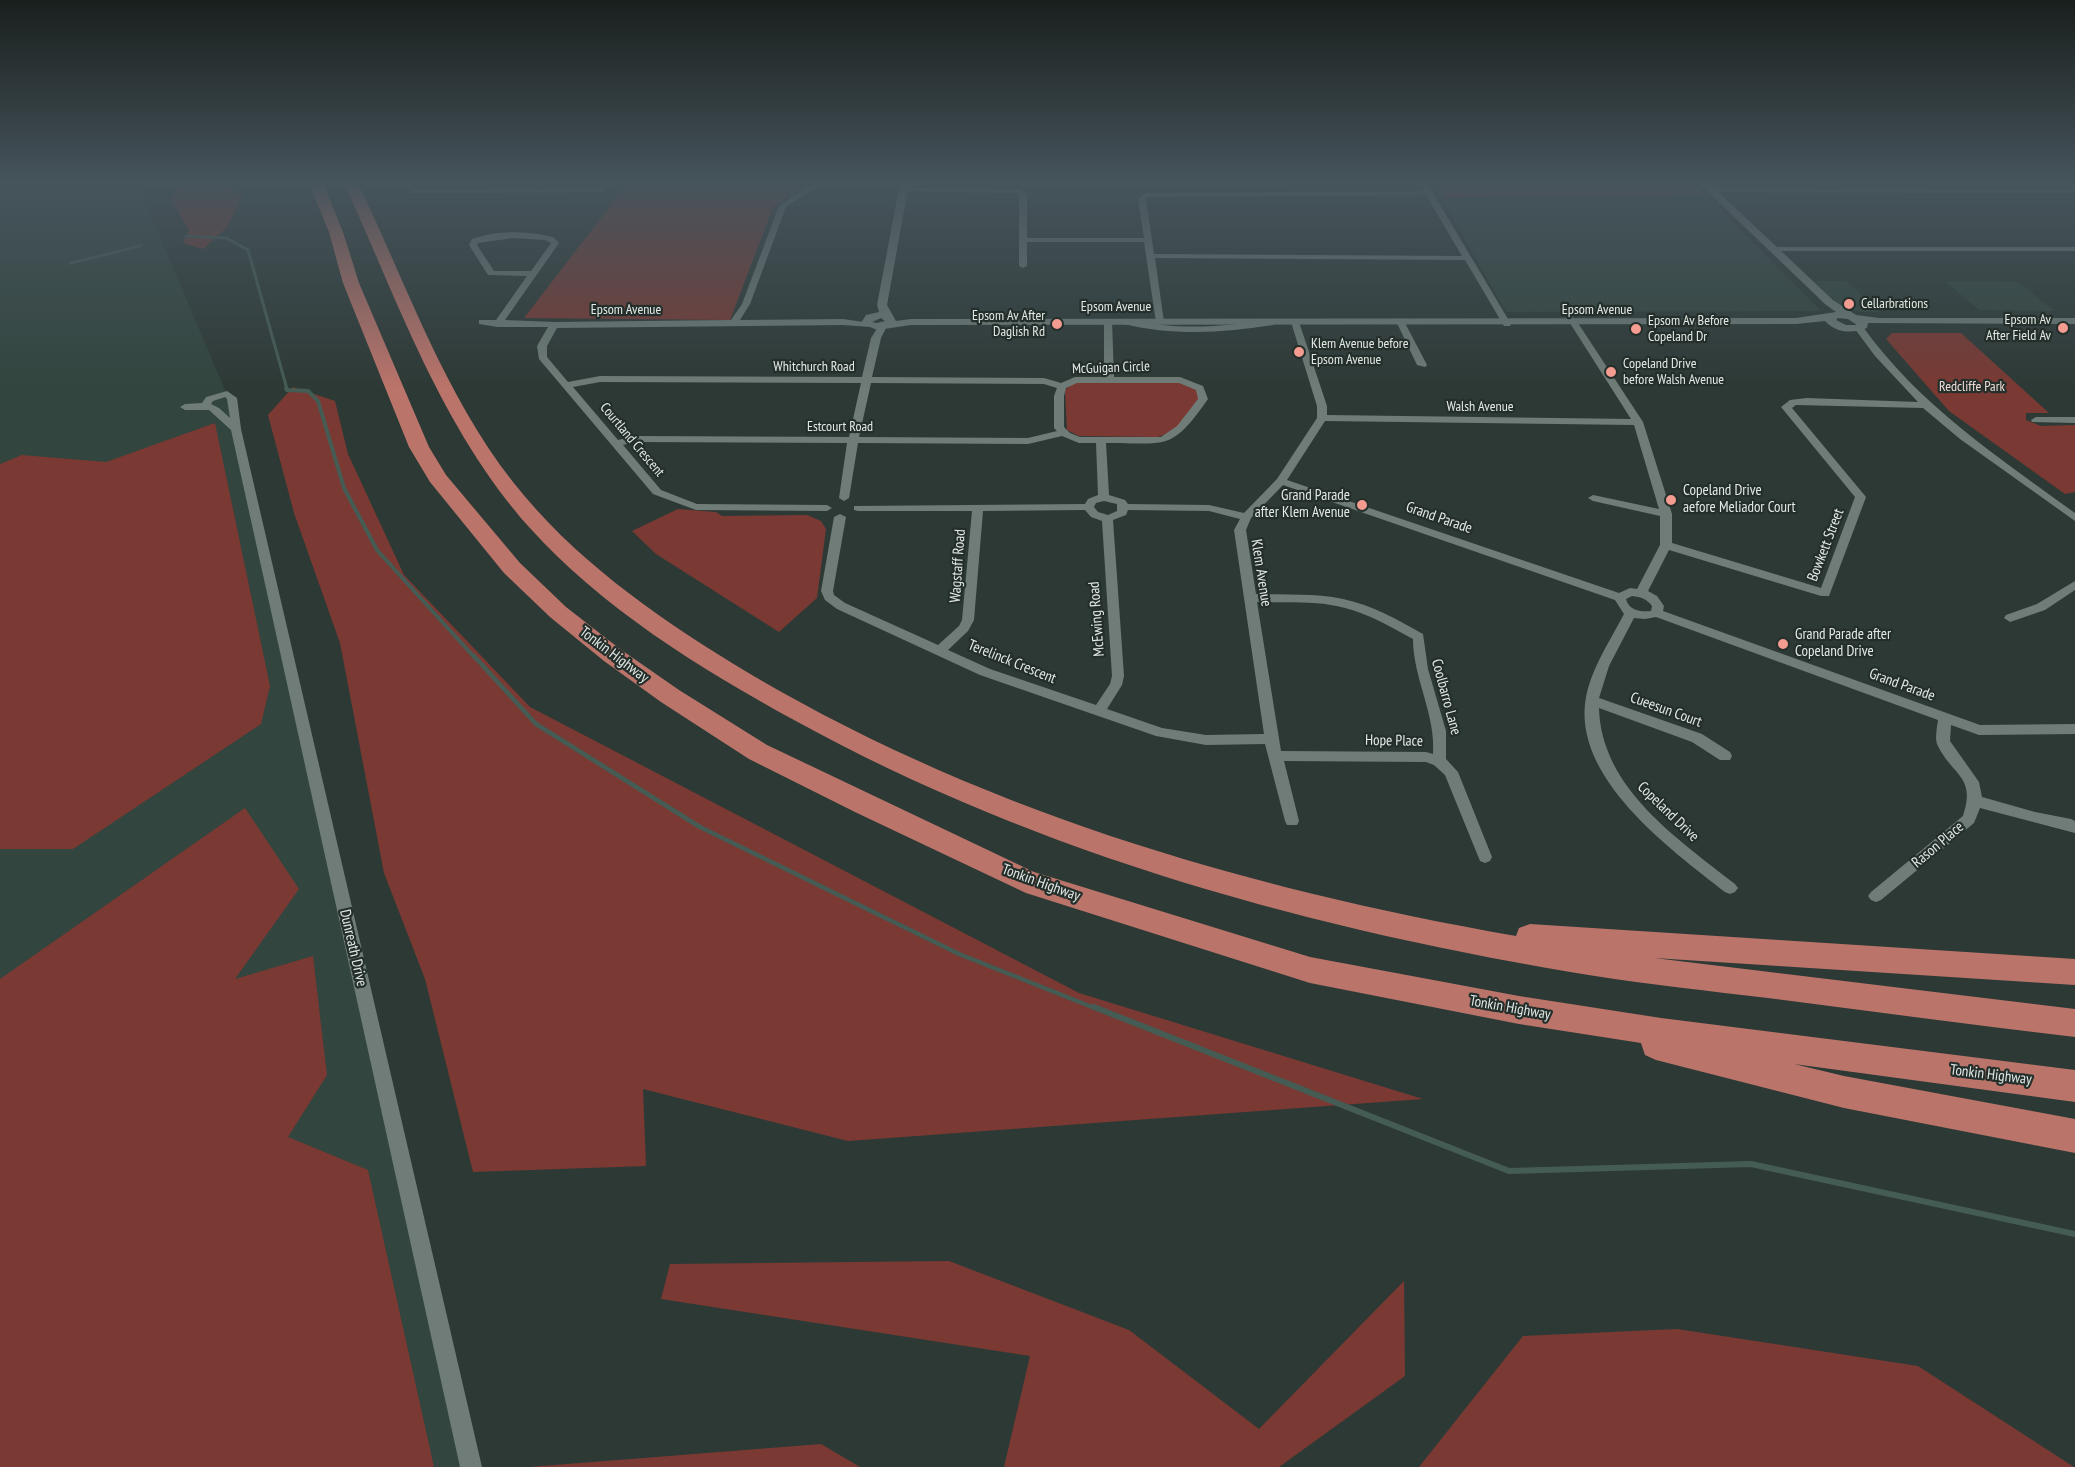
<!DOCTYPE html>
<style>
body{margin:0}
canvas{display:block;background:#2d3935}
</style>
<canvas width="2075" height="1467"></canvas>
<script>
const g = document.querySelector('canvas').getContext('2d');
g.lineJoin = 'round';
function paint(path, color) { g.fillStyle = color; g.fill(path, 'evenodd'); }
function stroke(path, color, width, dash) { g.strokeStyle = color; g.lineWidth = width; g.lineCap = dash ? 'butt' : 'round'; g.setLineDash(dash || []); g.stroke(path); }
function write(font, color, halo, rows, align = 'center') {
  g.font = font + ' "PT Sans Narrow",sans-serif'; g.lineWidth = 4.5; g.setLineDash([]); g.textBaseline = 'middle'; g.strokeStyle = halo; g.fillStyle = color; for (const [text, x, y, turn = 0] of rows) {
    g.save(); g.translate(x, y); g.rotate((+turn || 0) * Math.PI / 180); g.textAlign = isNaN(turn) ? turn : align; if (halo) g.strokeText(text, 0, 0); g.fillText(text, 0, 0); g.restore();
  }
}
paint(new Path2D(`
 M0,183H137L227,395L471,1467H0Z
 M1433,183H1693L1821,311L1506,312Z
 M1814,281H1846L1880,312H1860L1842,307Z
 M1945,281L2018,282L2055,311L1979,310Z`), '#32453e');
paint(new Path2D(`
 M184,183H220L243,195L227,227L203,249L183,243L189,231L171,199Z
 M624,183H810L773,207L730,320L524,318L608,209Z
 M1435,183H1693L1704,194L1444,198Z
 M1892,333H1961L2049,413H2026V420L2041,426L2075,425V492L2065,494L1949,411L1886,339Z
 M1080,382H1181L1195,386L1201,399C1188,415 1179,432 1157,437L1079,436L1067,430L1065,390L1072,384Z
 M293,387L335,401L348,454L404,575L530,707L1079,993L1423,1099L848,1141L643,1089L646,1166L473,1172L425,979L384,873L340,643L294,513L268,415Z
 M215,423L270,686L261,724L73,849H0V464L22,455L106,462Z
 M678,509L716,512L722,516L807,515L821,521L826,529L817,598L779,632L656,554L632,531Z
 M245,808L299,889L235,979L313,956L327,1075L288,1137L368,1170L434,1467H0V979Z
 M949,1261L1129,1330L1259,1429L1404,1281L1405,1376L1279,1467H1004L1030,1356L661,1299L670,1264Z
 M1677,1329L1918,1366L2074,1467H1419L1523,1336Z
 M821,1444L860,1467H529Z`), '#7a3932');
stroke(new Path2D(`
 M186,236L226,238L248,250L287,389
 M71,263L140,246`), '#455c55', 3);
stroke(new Path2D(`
 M286,388L287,390L308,391L318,401L344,488L377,550L475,658`), '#455c55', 4);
stroke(new Path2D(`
 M474,656L536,724L700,827L959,954L1097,1009`), '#455c55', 4.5);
stroke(new Path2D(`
 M1094,1007L1509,1171L1751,1164L2075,1234`), '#455c55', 6);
paint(new Path2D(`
 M403,183H410L414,189L601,188L603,183H610L603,192L412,193Z
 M813,183H822L786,207L750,304L740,320L843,319L871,323V327L843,325L557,328L547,346V357L568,382L600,376L862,377L871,338L880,324L883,323L887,326L881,338L872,377L1044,378L1061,383L1075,377H1104V322L1108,319L1112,322L1114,377H1180L1203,386L1208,399C1171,452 1167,443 1106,443L1109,495L1125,500L1128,504L1209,505L1244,513L1277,479L1317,418V406L1291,322L1292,320L1299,322L1327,406V415L1631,419L1568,320L1572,317L1576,320L1643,422L1672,514V543L1821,588L1855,497L1781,407L1790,400L1807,398L1918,402L1875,356L1855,329L1863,327C1920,406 1997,456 2075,513V521L1960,439L1923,408L1796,405L1792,408L1866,497L1829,596H1821L1669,550L1648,591L1657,596L1664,606L1663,611L1980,725L2075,724V734L1979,735L1951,725L1950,741L1979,782L1982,797L2035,812L2071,819L2075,821V833L1980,808L1974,823L1881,900L1876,902L1871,900L1868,896L1871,892L1963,816C1977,776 1951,775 1937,744C1935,738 1937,727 1938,720L1656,617L1645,619L1634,618L1609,666L1599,698L1702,734L1730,752L1732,756L1730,760H1720L1692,742L1599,708C1601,788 1678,839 1735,884L1738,888L1735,892L1730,894L1725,892C1670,849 1571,777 1586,697C1592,667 1610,641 1624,614L1615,600L1283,485L1251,518L1246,530L1256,594C1285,595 1315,593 1343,599C1372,605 1398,620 1423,634L1428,669L1446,731V759L1458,772L1492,857L1490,861L1485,863L1480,861L1445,775L1434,765L1426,762L1284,761L1299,821L1297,825H1287L1285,821L1265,744L1206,745L1156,736L980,675L837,609L825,600L821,591L834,517L840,514L846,517L833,591L834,595L845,603L938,645L959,626L962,620L972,511H858L854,510V506L1085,504L1088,499L1098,495L1096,443H1079L1062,436L1028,444L858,443L849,498L844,501L839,498L847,443L636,442L623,445L661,490L697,504L827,505L832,508L827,511L696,510L653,494L539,359L537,346L548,327H498L479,324V320H496L527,276L488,275L469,245L472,239C498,230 527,231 553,237L559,243L505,320L554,322L731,320L742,304L779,206ZM513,238L545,240L551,243L531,271H494L477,245L478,243ZM600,382L861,383L849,437L636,436L618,440L573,387ZM871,383L1044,384L1057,388L1054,396V428L1057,431L1028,438L859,437ZM1077,383H1179L1196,390L1198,399L1177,426L1161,437H1080L1070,433L1064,427V396L1066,388ZM1325,421L1634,425L1659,509L1593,495L1588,498L1593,501L1660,516V545L1637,589L1630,588L1619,593L1287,480ZM1104,501L1117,504V511L1108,515L1098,512L1094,507L1096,503ZM1085,510L1091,517L1102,521L1112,676L1110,684L1096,705L990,669L948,650L968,631L974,620L983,511ZM1128,510L1209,511L1240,519L1234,530L1264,734L1206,735L1162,728L1107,709L1122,685L1124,676L1113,520L1126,515ZM1632,596C1641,597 1647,599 1652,606L1651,611C1641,612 1629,611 1626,599ZM1257,602C1286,603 1317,600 1345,608C1369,614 1391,627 1413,639C1413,678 1436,715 1433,754L1426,752L1281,751Z
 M1421,183H1427L1433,193L1511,324L1510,326H1504L1465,260L1155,258L1164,322L1160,325L1156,322L1144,242H1027V266L1023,268L1019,266V195L1017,193L904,191L900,189L904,187L1019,189L1027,194V238H1144L1138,199L1146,193L1424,191ZM1426,195L1462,256L1154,254L1146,199L1148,197Z
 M1706,188L2075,189V193L1709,192H1706Z
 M1769,247H2075V251H1772L1768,249Z
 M1400,318L1404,321L1427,365L1425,367L1417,365L1396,321Z
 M1127,319C1176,331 1224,327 1273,319L1277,322L1273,325C1223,333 1174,336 1124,324V320Z
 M227,391L237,398L241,429L482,1467H460L231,430L209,410H185L180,407L185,404L202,403L206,397ZM225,397L227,399L230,418L219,408L211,404L213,401Z
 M2036,417H2075V423L2032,422L2031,420Z
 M2075,581V590L2045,610L2010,622L2004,618L2006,615L2037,604Z`), '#6f7c77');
paint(new Path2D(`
 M900,183H909L887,305L896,321L911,319L1796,318L1836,312L1825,304L1699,183H1709L1833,300L1856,315L1879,318H2075V324L1868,323L1867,328C1852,334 1836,333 1825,321L1796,324L911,325L877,330L861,323L866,315L879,312L877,305ZM881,318L885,321L877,323L872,322ZM1838,318L1848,319L1857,325H1846L1836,320Z`), '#6f7c77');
paint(new Path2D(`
 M309,183H323L343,232L359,283L429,447L446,475L520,563L566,607L620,649L679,690L767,745L1034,872L1310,957L1519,996L1661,1018L2075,1070V1102L1794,1064L1844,1076L2075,1119V1153L1844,1108L1656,1060L1645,1055L1641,1043L1519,1024L1310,983L1026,893L857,813L749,759L661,702L604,661L550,617L504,573L430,482L409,447L343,283L329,232Z
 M344,183H358C406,283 444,394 513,482C572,557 651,613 732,663C970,808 1242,888 1516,936L1519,928L1530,924L2075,959V985L1654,958L2075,1009V1037C1973,1025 1871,1011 1768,998C1710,991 1652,985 1595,976C1317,931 1041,856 794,720C699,668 602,608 529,527C441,428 398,301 344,183Z`), '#bb746a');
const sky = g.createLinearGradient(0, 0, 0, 389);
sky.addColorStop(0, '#191f1d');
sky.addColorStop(0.47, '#46545c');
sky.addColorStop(1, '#46545c00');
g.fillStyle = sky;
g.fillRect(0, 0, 2075, 389);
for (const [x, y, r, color] of [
 [1849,304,6,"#f59c90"],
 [1057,324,6,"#f59c90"],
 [2063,328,6,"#f59c90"],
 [1636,329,6,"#f59c90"],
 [1299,352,6,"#f59c90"],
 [1611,372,6,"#f59c90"],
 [1671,500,6,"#f59c90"],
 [1362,505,6,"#f59c90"],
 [1783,644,6,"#f59c90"]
]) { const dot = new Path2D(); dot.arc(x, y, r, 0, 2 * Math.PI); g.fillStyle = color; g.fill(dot); stroke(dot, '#242f2b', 2); }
write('14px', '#e2e9e6', '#242f2b', [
 ["Cellarbrations",1861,304],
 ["Epsom Av After",1045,316,"right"],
 ["Daglish Rd",1045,332,"right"],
 ["Epsom Av",2051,320,"right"],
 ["After Field Av",2051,336,"right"],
 ["Epsom Av Before",1648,321],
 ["Copeland Dr",1648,337],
 ["Klem Avenue before",1311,344],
 ["Epsom Avenue",1311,360],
 ["Copeland Drive",1623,364],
 ["before Walsh Avenue",1623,380]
], 'left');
write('14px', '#e2e9e6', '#242f2b', [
 ["Epsom Avenue",1116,307],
 ["Epsom Avenue",626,310],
 ["Epsom Avenue",1597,310],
 ["Whitchurch Road",814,367],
 ["McGuigan Circle",1111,368,-2],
 ["Walsh Avenue",1480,407],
 ["Estcourt Road",840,427],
 ["Courtland Crescent",632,440,50]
]);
write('14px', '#f2dcd8', '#242f2b', [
 ["Redcliffe Park",1972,387]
]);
write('15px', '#e2e9e6', '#242f2b', [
 ["Copeland Drive",1683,491],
 ["aefore Meliador Court",1683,508],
 ["Grand Parade",1350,496,"right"],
 ["after Klem Avenue",1350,513,"right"],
 ["Grand Parade after",1795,635],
 ["Copeland Drive",1795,652]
], 'left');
write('15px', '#e2e9e6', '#242f2b', [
 ["Grand Parade",1439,518,19],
 ["Bowkett Street",1826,545,-69],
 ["Wagstaff Road",958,566,-86],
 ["Klem Avenue",1261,573,81],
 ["McEwing Road",1097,619,-94],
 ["Tonkin Highway",614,655,37],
 ["Terelinck Crescent",1012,662,22],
 ["Grand Parade",1902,685,20],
 ["Coolbarro Lane",1446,697,75],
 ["Cueesun Court",1666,710,20],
 ["Hope Place",1394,741,1],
 ["Copeland Drive",1668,812,44],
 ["Rason Place",1938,845,-40],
 ["Tonkin Highway",1041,883,20],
 ["Dunreath Drive",353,948,77],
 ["Tonkin Highway",1510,1008,10],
 ["Tonkin Highway",1991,1075,7]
]);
</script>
